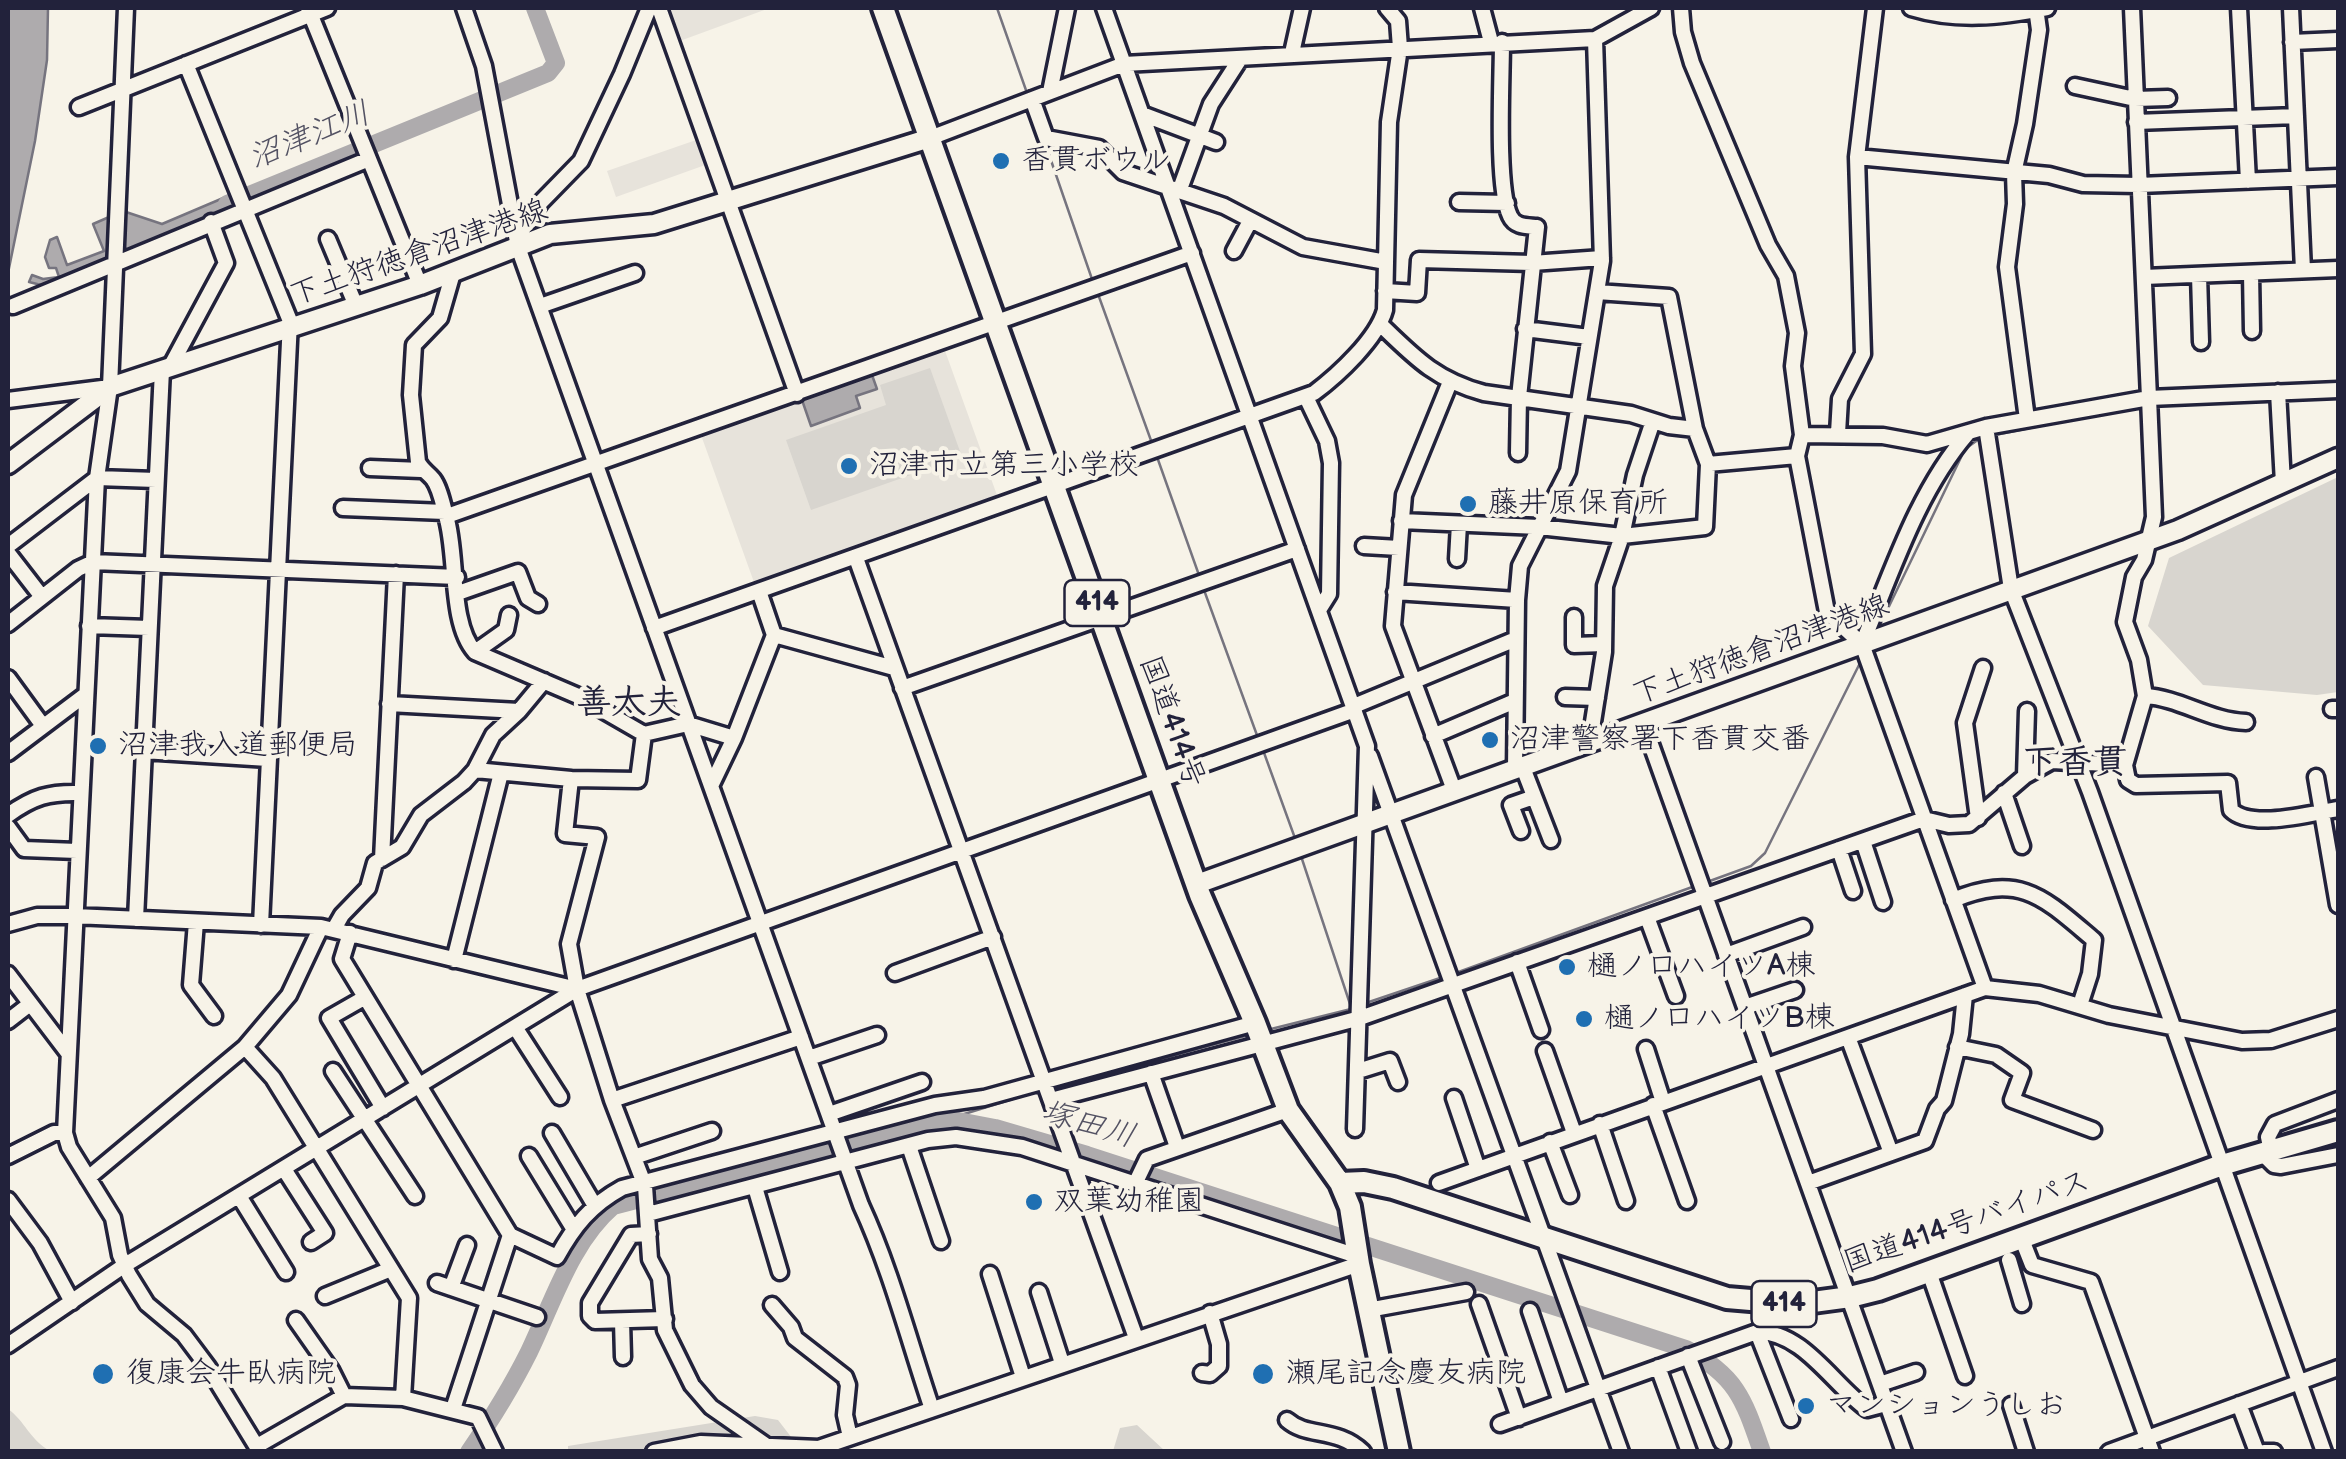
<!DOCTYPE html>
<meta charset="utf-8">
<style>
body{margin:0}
#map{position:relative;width:2346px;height:1459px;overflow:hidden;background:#f7f3e8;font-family:"Balsamiq Sans",sans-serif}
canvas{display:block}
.frame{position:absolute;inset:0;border:10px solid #22223b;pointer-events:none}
</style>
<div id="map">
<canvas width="2346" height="1459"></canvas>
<div class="frame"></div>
</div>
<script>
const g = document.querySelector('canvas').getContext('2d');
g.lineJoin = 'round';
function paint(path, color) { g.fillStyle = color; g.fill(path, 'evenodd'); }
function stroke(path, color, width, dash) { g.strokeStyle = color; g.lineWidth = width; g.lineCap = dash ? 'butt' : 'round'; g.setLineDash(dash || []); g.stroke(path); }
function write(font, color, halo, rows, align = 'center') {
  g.font = font + ' "Balsamiq Sans","Klee One",sans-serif'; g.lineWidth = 8; g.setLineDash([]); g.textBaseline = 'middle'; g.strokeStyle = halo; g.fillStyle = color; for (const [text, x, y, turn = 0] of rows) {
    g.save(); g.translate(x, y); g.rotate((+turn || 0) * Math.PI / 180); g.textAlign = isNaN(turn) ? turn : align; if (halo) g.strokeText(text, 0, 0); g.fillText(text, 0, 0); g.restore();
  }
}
paint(new Path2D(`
 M665,8H767V9L677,42Z
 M699,139L708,164L616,197L607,171Z
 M944,348L998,498L755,585L701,435Z`), '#e7e3db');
paint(new Path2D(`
 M930,368L962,457L811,510L786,440L886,405L880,385Z
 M2338,477V692L2317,695L2203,685L2148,626L2169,558Z
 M8,1409C25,1421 30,1440 50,1451H8Z
 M755,1416L778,1420L802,1451L568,1452V1446Z
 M1137,1425L1165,1451H1113L1120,1428Z`), '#d8d5cf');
const water = new Path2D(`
 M8,8H48L47,60L35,141L8,273Z
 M235,193L246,202L49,287L29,282L32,275L43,279L59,277L56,268H49L45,257L50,240L57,237L67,265L104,251L93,224L123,211L162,224Z
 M872,375L877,389L856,396L860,408L811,426L802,400Z`);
paint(water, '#aeabad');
stroke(water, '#76747f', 2.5);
stroke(new Path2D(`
 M997,8L1027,93
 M1045,143L1093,282
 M1098,294L1153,446
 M1995,435L2120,410
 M1156,454L1200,578
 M1204,590L1258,738
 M1879,627L1965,449L1982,437
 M1263,750L1296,841
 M1300,853L1351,1007
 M1707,882L1751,866L1765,853L1861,661
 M1453,974L1695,886
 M1363,1004L1446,976
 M1267,1030L1351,1009
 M1054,1087L1249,1035
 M948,1119L1042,1090`), '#76747f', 2.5);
stroke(new Path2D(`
 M227,204L548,73L556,63L535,8
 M469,1452C491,1420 512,1386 529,1352C553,1302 571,1242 613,1206L948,1119L995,1128L1087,1155L1686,1349C1737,1376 1744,1400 1762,1452`), '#aeabad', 18);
const minor = new Path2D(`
 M126,8L110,387L97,478L65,1133L69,1147L113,1218L120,1255L129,1275L147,1304L184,1335L208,1367L260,1452
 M308,8L420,285
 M464,8L484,66L518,247L861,1205C891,1270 909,1341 932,1409
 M659,8L797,394
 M1104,8L1367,746L1355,1129
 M1482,8L1491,42
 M1681,8L1683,32L1692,63L1768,245L1786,276L1797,333L1793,366L1802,435L1797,456L1827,612L1862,644L1985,988
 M1911,8C1957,22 2000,17 2047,8
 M2132,8L2149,398L2338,390
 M2239,8L2248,181
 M2291,8L2303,270
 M1502,42C1502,79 1496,187 1510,216C1515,227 1526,226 1537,227L1519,397L1518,453
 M2292,42L2338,40
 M1292,53L1302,8
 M186,64L290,321L261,925
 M2075,86L2135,99L2168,98
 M1050,92L1067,8
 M1032,99L1046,138L1099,148L1123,172L1224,206L1303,247L1386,262
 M79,107L327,8
 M1142,114L1216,142
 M2136,122L2296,116
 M930,138L1124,64L1595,39L1651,8
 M1857,157L2049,175L2083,184L2139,185L2338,177
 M1180,189L1211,104L1240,59
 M1459,202L1507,203
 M517,238L541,202L581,161L622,74L649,8
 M328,239L356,306
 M1234,251L1250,221
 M453,273L440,318L414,345L411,395L418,462C422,470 427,472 433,479C440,488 443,505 446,516C458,554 449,623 475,652L578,696L644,734L688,724L734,738
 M2251,273L2252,331
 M2199,275L2201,342
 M2144,277L2338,269
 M1385,291L1417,293L1419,260L1532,263L1602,258
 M1597,292L1669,297L1695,429
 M13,306L369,159
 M540,306L635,273
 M1381,325C1415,358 1436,380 1484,393L1631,414L1669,426L1695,429L1708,464L1797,456
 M1525,329L1589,337
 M169,369L226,263L211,222
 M1450,382L1404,495L1393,626L1454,790
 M2278,392L2283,483
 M1306,397L1327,441L1331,463L1329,594L1319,610
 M8,400L110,387
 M2027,419L2007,267L2015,204L2014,173L2025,124L2039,30L2036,8
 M1986,427L2011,589L2090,792L2324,1452
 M1838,433L1840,399L1863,354L1857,157L1875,8
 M1802,435L1883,436L1927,444L1986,427L2149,398L2154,517L2144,560L2134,577L2125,622L2139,660L2145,696L2125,765L2128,780L2136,785L2228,783L2231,810C2251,830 2312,813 2338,809
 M370,468L421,470
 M343,508L445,512
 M447,516L1192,253
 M1401,521L1539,527L1622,536L1705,527L1708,464
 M8,546L97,478L156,480
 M1364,546L1399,548
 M8,553L42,597
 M856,558L1136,1338
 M1457,559L1459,524
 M1395,592L1517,600
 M458,593L518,572L528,598L538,604
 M1574,617V645L1604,644
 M8,624L78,569L93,562L457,577
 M89,626L149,628
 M654,628L1314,393C1338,375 1377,339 1385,310L1389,122L1400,48L1398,21L1387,8
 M774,635L894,668
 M1862,644C1892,572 1917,492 1968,433
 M475,652L506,630L509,615
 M8,678L43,726
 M902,688L1297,549
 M2145,696C2180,698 2210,721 2246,722
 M1565,697L1597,698
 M389,704L519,711
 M1354,706L1516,639
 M2332,709H2338
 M1643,722L1904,1452
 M1433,736L1515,701
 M1590,741L1604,652L1605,586L1622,536L1635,475L1653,421
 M143,751L268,759
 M8,753L85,695
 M1370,756L1621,1452
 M1522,765L1551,840
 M1515,768L1517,600L1520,566L1568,471L1602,261L1595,39
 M475,770L571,779L638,780L644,734
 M2025,776L2027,711
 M2316,777L2338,905
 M571,779L565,834L597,837L569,944L577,989L612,1100L645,1186L650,1259L660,1278L665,1330L692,1385L711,1407L767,1446
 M711,786L734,738L774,635L759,591
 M2004,793L2022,846
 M8,815C33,797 49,792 80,793
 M1978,818L1965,723L1983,668
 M8,827L24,849L77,851
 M1521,831L1511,805L1534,797
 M1863,841L1883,902
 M1839,849L1853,891
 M382,859L396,574
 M1953,900C2021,872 2044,898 2094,940L2090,974L2080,1005
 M1647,917L1676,996
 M136,919L162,370
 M196,922L191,985L214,1016
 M8,924L37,916H74L321,927L577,989
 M334,929L342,915L368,888L375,863L402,847L421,815L464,782L475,770L493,735L519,711L544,681
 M350,933L342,959L510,1235L453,1409
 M1726,955L1803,927
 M454,960L501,773
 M1517,962L1541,1030
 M895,973L993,937
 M8,974L68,1053
 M364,998L329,1018L383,1108
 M1745,1007L1795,990
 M8,1021L30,1004
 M515,1027L560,1097
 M1848,1037L1891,1153
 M245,1047L273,1078L409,1298L403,1398
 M1957,1047L1996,1055L2022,1073L2012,1100L2093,1130
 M1646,1049L1663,1102
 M1545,1051L1574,1133
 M809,1058L877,1035
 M333,1071L415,1196
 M1358,1071L1390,1061L1398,1082
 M1151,1073L1177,1147
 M1454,1098L1478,1169
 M612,1100L801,1037
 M1051,1100L1360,1018L1924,819L1949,825L1969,824L2025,776L2052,761L2125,765
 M1653,1105L1687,1201
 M829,1114L922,1082
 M1600,1124L1626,1201
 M552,1133L595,1206
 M1550,1142L1570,1195
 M909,1146L941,1241
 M2271,1151L2268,1137L2275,1124L2338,1100
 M2263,1154L2274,1165L2281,1166L2338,1155
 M8,1156L54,1133H65
 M529,1156L573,1228
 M634,1157L712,1131
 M284,1169L325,1233L311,1242
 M88,1178L245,1047L289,995L321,927
 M1439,1183L1985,988L2039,994L2109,1015L2242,1041L2271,1040L2338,1019
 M1808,1183L1925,1141L1937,1109L1944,1101L1961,1034L1965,995
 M1135,1184L1147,1159L1288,1110
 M755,1187L780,1272
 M239,1196L286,1272
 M8,1200L40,1243L72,1302
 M648,1214L928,1140L956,1137L1022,1147L1357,1256
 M649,1234L631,1235L590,1303V1316L595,1321L665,1319
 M510,1235L557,1257C574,1226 591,1205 622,1188L935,1105L984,1098L1255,1023
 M2021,1237L2032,1265L2091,1282L2152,1452
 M2009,1260L2022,1304
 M1929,1272L1965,1376
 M990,1274L1023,1377
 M437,1283L537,1317
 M451,1288L467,1245
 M1039,1292L1062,1363
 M325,1296L391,1269
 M1479,1304L1519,1418
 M772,1305L791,1327L795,1338L845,1377L848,1385L845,1415L850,1437
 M1368,1310L1466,1292
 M1530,1311L1561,1402
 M296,1320L331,1370L344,1396
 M622,1321L623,1357
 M1757,1332L1791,1419
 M8,1345L125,1265L577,989L1355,710
 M1688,1356L1722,1442
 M1658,1367L1689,1452
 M1202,1373L1210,1374L1219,1366V1344L1210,1313
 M1880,1384L1916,1372
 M2239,1404L2257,1452
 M2011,1405L2026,1452
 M1287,1420C1307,1438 1337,1427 1363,1452
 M1500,1424L1757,1332C1803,1331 1833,1385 1867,1409L1886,1404
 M257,1446L344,1396L403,1398L478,1417L495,1452
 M654,1452L701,1443L819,1448L1359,1264
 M2109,1452L2338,1368
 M2264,1452H2274`);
const major = new Path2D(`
 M8,464L110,387L420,285L550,234L654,224L930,138
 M1197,884L2178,530L2338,458`);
const highway = new Path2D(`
 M883,8L1200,895L1255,1023L1288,1110L1340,1183L1350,1207L1359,1264L1399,1452
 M1340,1183L1364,1182L1393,1188L1727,1298L1798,1304L1850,1297L1878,1290L2222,1165L2338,1131`);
stroke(minor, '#22223b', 21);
stroke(major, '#22223b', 25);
stroke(highway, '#22223b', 28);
stroke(minor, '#f7f3e8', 14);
stroke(major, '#f7f3e8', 18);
stroke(highway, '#f7f3e8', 20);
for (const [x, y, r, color] of [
 [1001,161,10,"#1f6fb2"],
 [849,466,10,"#1f6fb2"],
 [1468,504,10,"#1f6fb2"],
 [1490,740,10,"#1f6fb2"],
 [98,746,10,"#1f6fb2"],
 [1567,967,10,"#1f6fb2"],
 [1584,1019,10,"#1f6fb2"],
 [1034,1202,10,"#1f6fb2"],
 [103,1374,12,"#1f6fb2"],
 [1263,1374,12,"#1f6fb2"],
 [1806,1406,10,"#1f6fb2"]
]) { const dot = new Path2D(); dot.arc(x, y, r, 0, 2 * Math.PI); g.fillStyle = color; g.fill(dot); stroke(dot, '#f7f3e8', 4); }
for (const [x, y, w] of [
 [1097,603,65],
 [1784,1304,65]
]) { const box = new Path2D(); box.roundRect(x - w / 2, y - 23, w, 46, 8); g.fillStyle = '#f7f3e8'; g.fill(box); stroke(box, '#22223b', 2.5); }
write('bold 28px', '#22223b', null, [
 ["414",1097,603],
 ["414",1784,1304]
]);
write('30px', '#22223b', '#f7f3e8', [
 ["香貫ボウル",1021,161],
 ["沼津市立第三小学校",869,466],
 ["藤井原保育所",1488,504],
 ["沼津警察署下香貫交番",1510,740],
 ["沼津我入道郵便局",118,746],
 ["樋ノ口ハイツA棟",1587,967],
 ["樋ノ口ハイツB棟",1604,1019],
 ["双葉幼稚園",1054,1202],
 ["復康会牛臥病院",126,1374],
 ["瀬尾記念慶友病院",1286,1374],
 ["マンションうしお",1826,1406]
], 'left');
write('30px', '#22223b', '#f7f3e8', [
 ["下土狩徳倉沼津港線",419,254,-19],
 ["下土狩徳倉沼津港線",1761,651,-20],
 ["国道414号",1171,722,70],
 ["国道414号バイパス",1967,1223,-19]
]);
write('italic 32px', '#535263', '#f7f3e8', [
 ["沼津江川",310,137,-22],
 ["塚田川",1088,1126,16]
]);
write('bold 35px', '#22223b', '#f7f3e8', [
 ["善太夫",629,704],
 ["下香貫",2075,764]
]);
</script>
